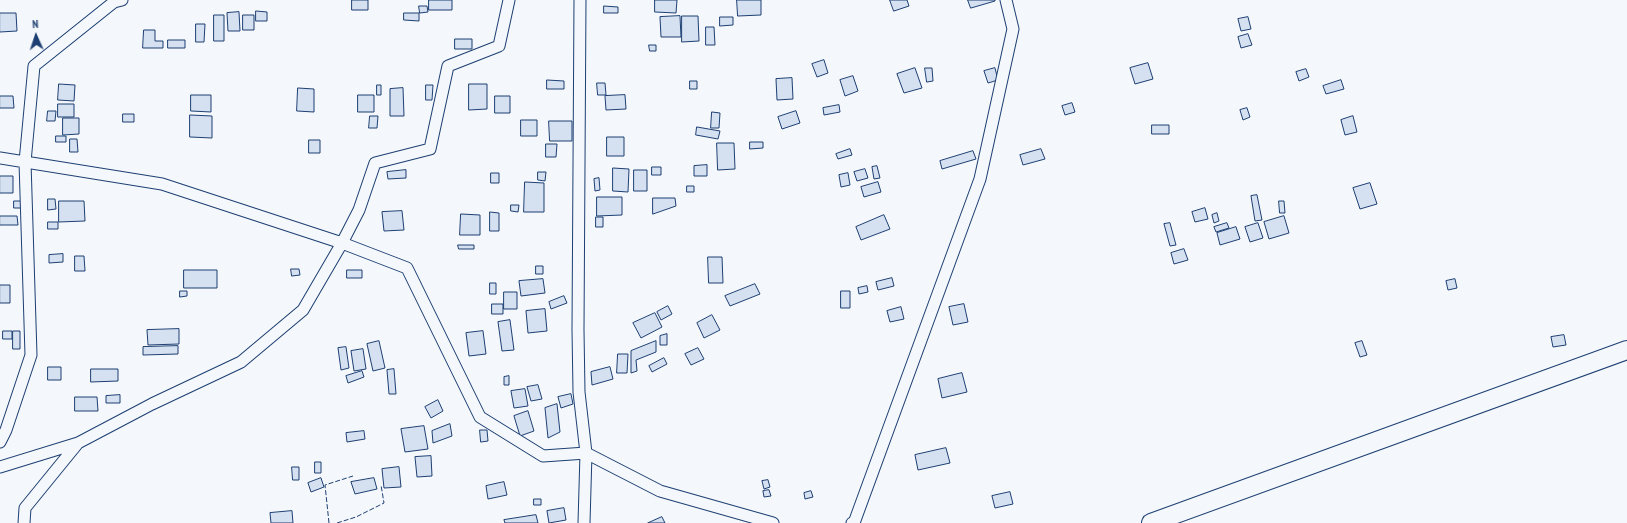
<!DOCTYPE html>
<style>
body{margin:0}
#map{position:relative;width:1627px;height:523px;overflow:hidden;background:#f4f7fb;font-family:"PT Sans Narrow",sans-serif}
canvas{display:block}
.north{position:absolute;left:16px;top:16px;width:40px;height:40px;-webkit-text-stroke:3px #f4f7fb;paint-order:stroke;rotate:357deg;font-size:11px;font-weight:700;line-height:16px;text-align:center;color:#1d3f73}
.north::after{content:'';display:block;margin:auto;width:14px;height:18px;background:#1d3f73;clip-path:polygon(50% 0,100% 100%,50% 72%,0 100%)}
</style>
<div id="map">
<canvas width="1627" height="523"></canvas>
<div class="north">N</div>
</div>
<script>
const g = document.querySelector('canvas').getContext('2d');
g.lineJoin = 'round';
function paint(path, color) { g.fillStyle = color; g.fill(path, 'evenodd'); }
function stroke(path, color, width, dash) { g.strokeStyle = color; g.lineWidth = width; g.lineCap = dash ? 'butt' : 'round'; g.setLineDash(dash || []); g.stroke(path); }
const building = new Path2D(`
 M352,0H368V10H352Z
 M429,0H452V10H429Z
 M655,0H677L676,13L655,12Z
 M737,0H761V15L738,16Z
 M890,0H907L909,6L894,11Z
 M968,0H995V1L971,8Z
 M419,6H427L428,12L420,13Z
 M604,6L618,7V13H604Z
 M256,11L267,12V21H256Z
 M239,12L240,31H228L227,13Z
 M0,13H16L17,31L0,32Z
 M404,13H419V21L404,20Z
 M214,15H224V41H214Z
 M243,15H254V30H243Z
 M680,16L681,37H661L660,17Z
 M682,16H698L699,41L682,42Z
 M720,17H733V25L720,26Z
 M1248,17L1251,29L1241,31L1238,19Z
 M196,24H205L204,42H196Z
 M706,27H714L715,45H706Z
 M144,30H155V41H163V48H143Z
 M1248,34L1252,45L1241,48L1238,37Z
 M455,39H472V49H455Z
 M168,40H185V48H168Z
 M649,45H656V51H650Z
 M824,60L828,73L817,77L812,64Z
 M1148,63L1153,79L1135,84L1130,68Z
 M915,68L922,88L904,93L897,74Z
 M925,68H932L933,81L927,82Z
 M995,68L998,80L988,83L984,71Z
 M1306,69L1309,77L1299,81L1296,72Z
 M853,76L858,91L845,96L840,80Z
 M792,78L793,99L777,100L776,79Z
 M547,80L564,81V89H547Z
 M1341,80L1344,89L1326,94L1323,86Z
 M690,81H697V89H690Z
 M597,83H605L606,95H598Z
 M59,84L75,85L74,101L58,100Z
 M469,84H487V109L469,110Z
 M377,85H381V95H377Z
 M426,85H433L432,100H426Z
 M298,88L314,89V112L297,111Z
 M403,88L404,116H390V89Z
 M191,95H211V112L191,111Z
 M358,95H374V112H358Z
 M625,95L626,109L606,110L605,96Z
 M0,96H13L14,108H0Z
 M495,96H510V113H495Z
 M1072,103L1075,112L1065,115L1062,106Z
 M58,104H74V117H58Z
 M839,105L840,112L824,115L823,108Z
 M1247,108L1250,117L1243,120L1240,110Z
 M48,111H56L55,121H47Z
 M796,111L800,123L782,129L778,117Z
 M712,112L720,113L719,128H711Z
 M123,114H134V122H123Z
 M190,115L212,116V138L190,137Z
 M370,116H378L377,128H369Z
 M1353,116L1357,132L1345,135L1341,120Z
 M63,118H79V134L63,135Z
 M521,120H537V136H521Z
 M549,121H572V141H550Z
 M1152,125H1169V134H1152Z
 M697,127L720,131L718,139L696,135Z
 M56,136H66V142H56Z
 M607,137H624V156H607Z
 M70,139H77L78,152H70Z
 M309,140H320V153H309Z
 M750,142H763V148L750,149Z
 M717,143H734L735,169L718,170Z
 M546,144H557L556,157H546Z
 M850,149L852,155L838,159L836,154Z
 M1041,149L1045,159L1023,165L1020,155Z
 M973,151L976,159L942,169L940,161Z
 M707,165V176H694V166Z
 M877,166L880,178L874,179L872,167Z
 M652,167H661V175H652Z
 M613,168L629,169L628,192L613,191Z
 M865,169L868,178L857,181L854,172Z
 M406,170V178L388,179L387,172Z
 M634,170H647V191H634Z
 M538,172H546L545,181L538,180Z
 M491,173H499V183H491Z
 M848,173L850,185L841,187L839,175Z
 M0,176H13V193H0Z
 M599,178L600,190L595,191L594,179Z
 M525,182L544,183V212H524Z
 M878,182L881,192L864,197L861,187Z
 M1370,183L1377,204L1360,209L1353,188Z
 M687,186H694V192H687Z
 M1257,195L1262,220L1255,221L1251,196Z
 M597,197H622V215L597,216Z
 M653,198H675L676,206L653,214Z
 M48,199H55L56,209L48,210Z
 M14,201H21L22,208H14Z
 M59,201H84L85,221L59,222Z
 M1279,201H1284L1285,213H1280Z
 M511,205H519L518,212L511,211Z
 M1205,208L1208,219L1195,222L1192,212Z
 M402,211L404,230L384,231L382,212Z
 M490,212L499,213V231H490Z
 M1217,213L1219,221L1214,223L1212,215Z
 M461,214L480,215V235H460Z
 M884,215L890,229L861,240L856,227Z
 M0,216H17L18,225H0Z
 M1284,216L1289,233L1269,239L1264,222Z
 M596,217H603V227H596Z
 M48,222H58V229H48Z
 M1170,223L1176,245L1170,246L1164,224Z
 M1227,223L1229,228L1216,232L1214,227Z
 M1258,223L1263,238L1250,242L1245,227Z
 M1236,227L1240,239L1220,245L1217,233Z
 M458,245H474V249H459Z
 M1184,249L1188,260L1174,264L1171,253Z
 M63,254V262L49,263V255Z
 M75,256H84L85,271H75Z
 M708,257H722L723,283H709Z
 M536,266H543V274H536Z
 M291,269H299L300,275L292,276Z
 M184,270H217V288H184Z
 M347,270H362V278H347Z
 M892,278L894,286L878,290L876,282Z
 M543,279L545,293L521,296L519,281Z
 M1455,279L1457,288L1448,290L1446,281Z
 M490,283H496V294H490Z
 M755,284L760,294L730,306L725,296Z
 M0,285H10V303H0Z
 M867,286L868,292L859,294L858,288Z
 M180,291H187V296L180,297Z
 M841,291H850V308H841Z
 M504,292H517V309H504Z
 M564,296L567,303L551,309L549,302Z
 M492,304H503V314H492Z
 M964,304L968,322L953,325L949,307Z
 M668,306L672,314L661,320L657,312Z
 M901,307L904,319L890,322L887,311Z
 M545,309L547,331L528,333L526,311Z
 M655,313L662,327L641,338L633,323Z
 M712,315L720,330L704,338L697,323Z
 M510,320L514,350L502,351L498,322Z
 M179,329V344L148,345L147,330Z
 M3,331H12V339H3Z
 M13,331H20V349H13Z
 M483,331L486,354L469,356L466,333Z
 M667,334V345H660V336Z
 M1564,335L1566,345L1553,347L1551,337Z
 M379,341L385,368L373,371L367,344Z
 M656,341V352L636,360L637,371L631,373V351Z
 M1362,341L1367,355L1360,357L1355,343Z
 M178,346V354L143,355V347Z
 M346,347L349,368L341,370L338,348Z
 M698,348L704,359L691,365L685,354Z
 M363,349L366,369L354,371L351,351Z
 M618,354H628L627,373H617Z
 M664,358L667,364L652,372L649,366Z
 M48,367H61V380H48Z
 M610,367L613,379L592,385L591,372Z
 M91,369H118V381L91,382Z
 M394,369L396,394H389L387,370Z
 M362,371L364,377L348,383L346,376Z
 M962,373L967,392L942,398L938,379Z
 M509,376V385H504V377Z
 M538,385L542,399L531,401L527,387Z
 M525,389L528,406L514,408L511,391Z
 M571,394L573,404L561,408L558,397Z
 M120,395V403H106V396Z
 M75,397H97L98,411H75Z
 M438,400L443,411L431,418L425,407Z
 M557,404L560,432L548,438L545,408Z
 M528,411L534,431L520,436L514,416Z
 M450,424L452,436L433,443L432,431Z
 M424,426L428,449L405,452L401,429Z
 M480,430H487L488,441L481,442Z
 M364,431L365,439L347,442L346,433Z
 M946,448L950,463L918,470L915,455Z
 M431,456L432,476L417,477L415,457Z
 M315,462H321V473H315Z
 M292,467H299V480H293Z
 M399,467L401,487L384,488L382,469Z
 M321,478L324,487L311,492L308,483Z
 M374,478L377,489L355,494L351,482Z
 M768,480L770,487L764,489L762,481Z
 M504,482L507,495L488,499L486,486Z
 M769,490L771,496L764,497L763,491Z
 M811,491L813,497L805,499L804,493Z
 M1010,492L1013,504L995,508L992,496Z
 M534,499H541V505H534Z
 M564,508L566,520L549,523L547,511Z
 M292,511L293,523H271L270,513Z
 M536,515L538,523H505L504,520Z
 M662,517L665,523H648Z`);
paint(building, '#d5e0f0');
stroke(building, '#1d3f73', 1);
const street = new Path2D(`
 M580,0L578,330L579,392L586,453L584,523
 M0,158L162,184L342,243L407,268L480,417L543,456L586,453L660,491L773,523
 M0,442L6,430L31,355L25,162L34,66L114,2L122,0
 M0,467L78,443L152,404L241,362L303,310L342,243L359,210L375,163L430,149L448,66L499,46L509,0
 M24,523L25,508L78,443
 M852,523H854L980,179L1013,29L1006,0`);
const primary = new Path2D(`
 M1151,523L1627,350`);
stroke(street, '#1d3f73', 13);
stroke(primary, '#1d3f73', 20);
stroke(street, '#f4f7fb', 11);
stroke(primary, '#f4f7fb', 18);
stroke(new Path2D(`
 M329,523L325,485L353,476
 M337,523L356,517L384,503L381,485`), '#1d3f73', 1, [5, 2]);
</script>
